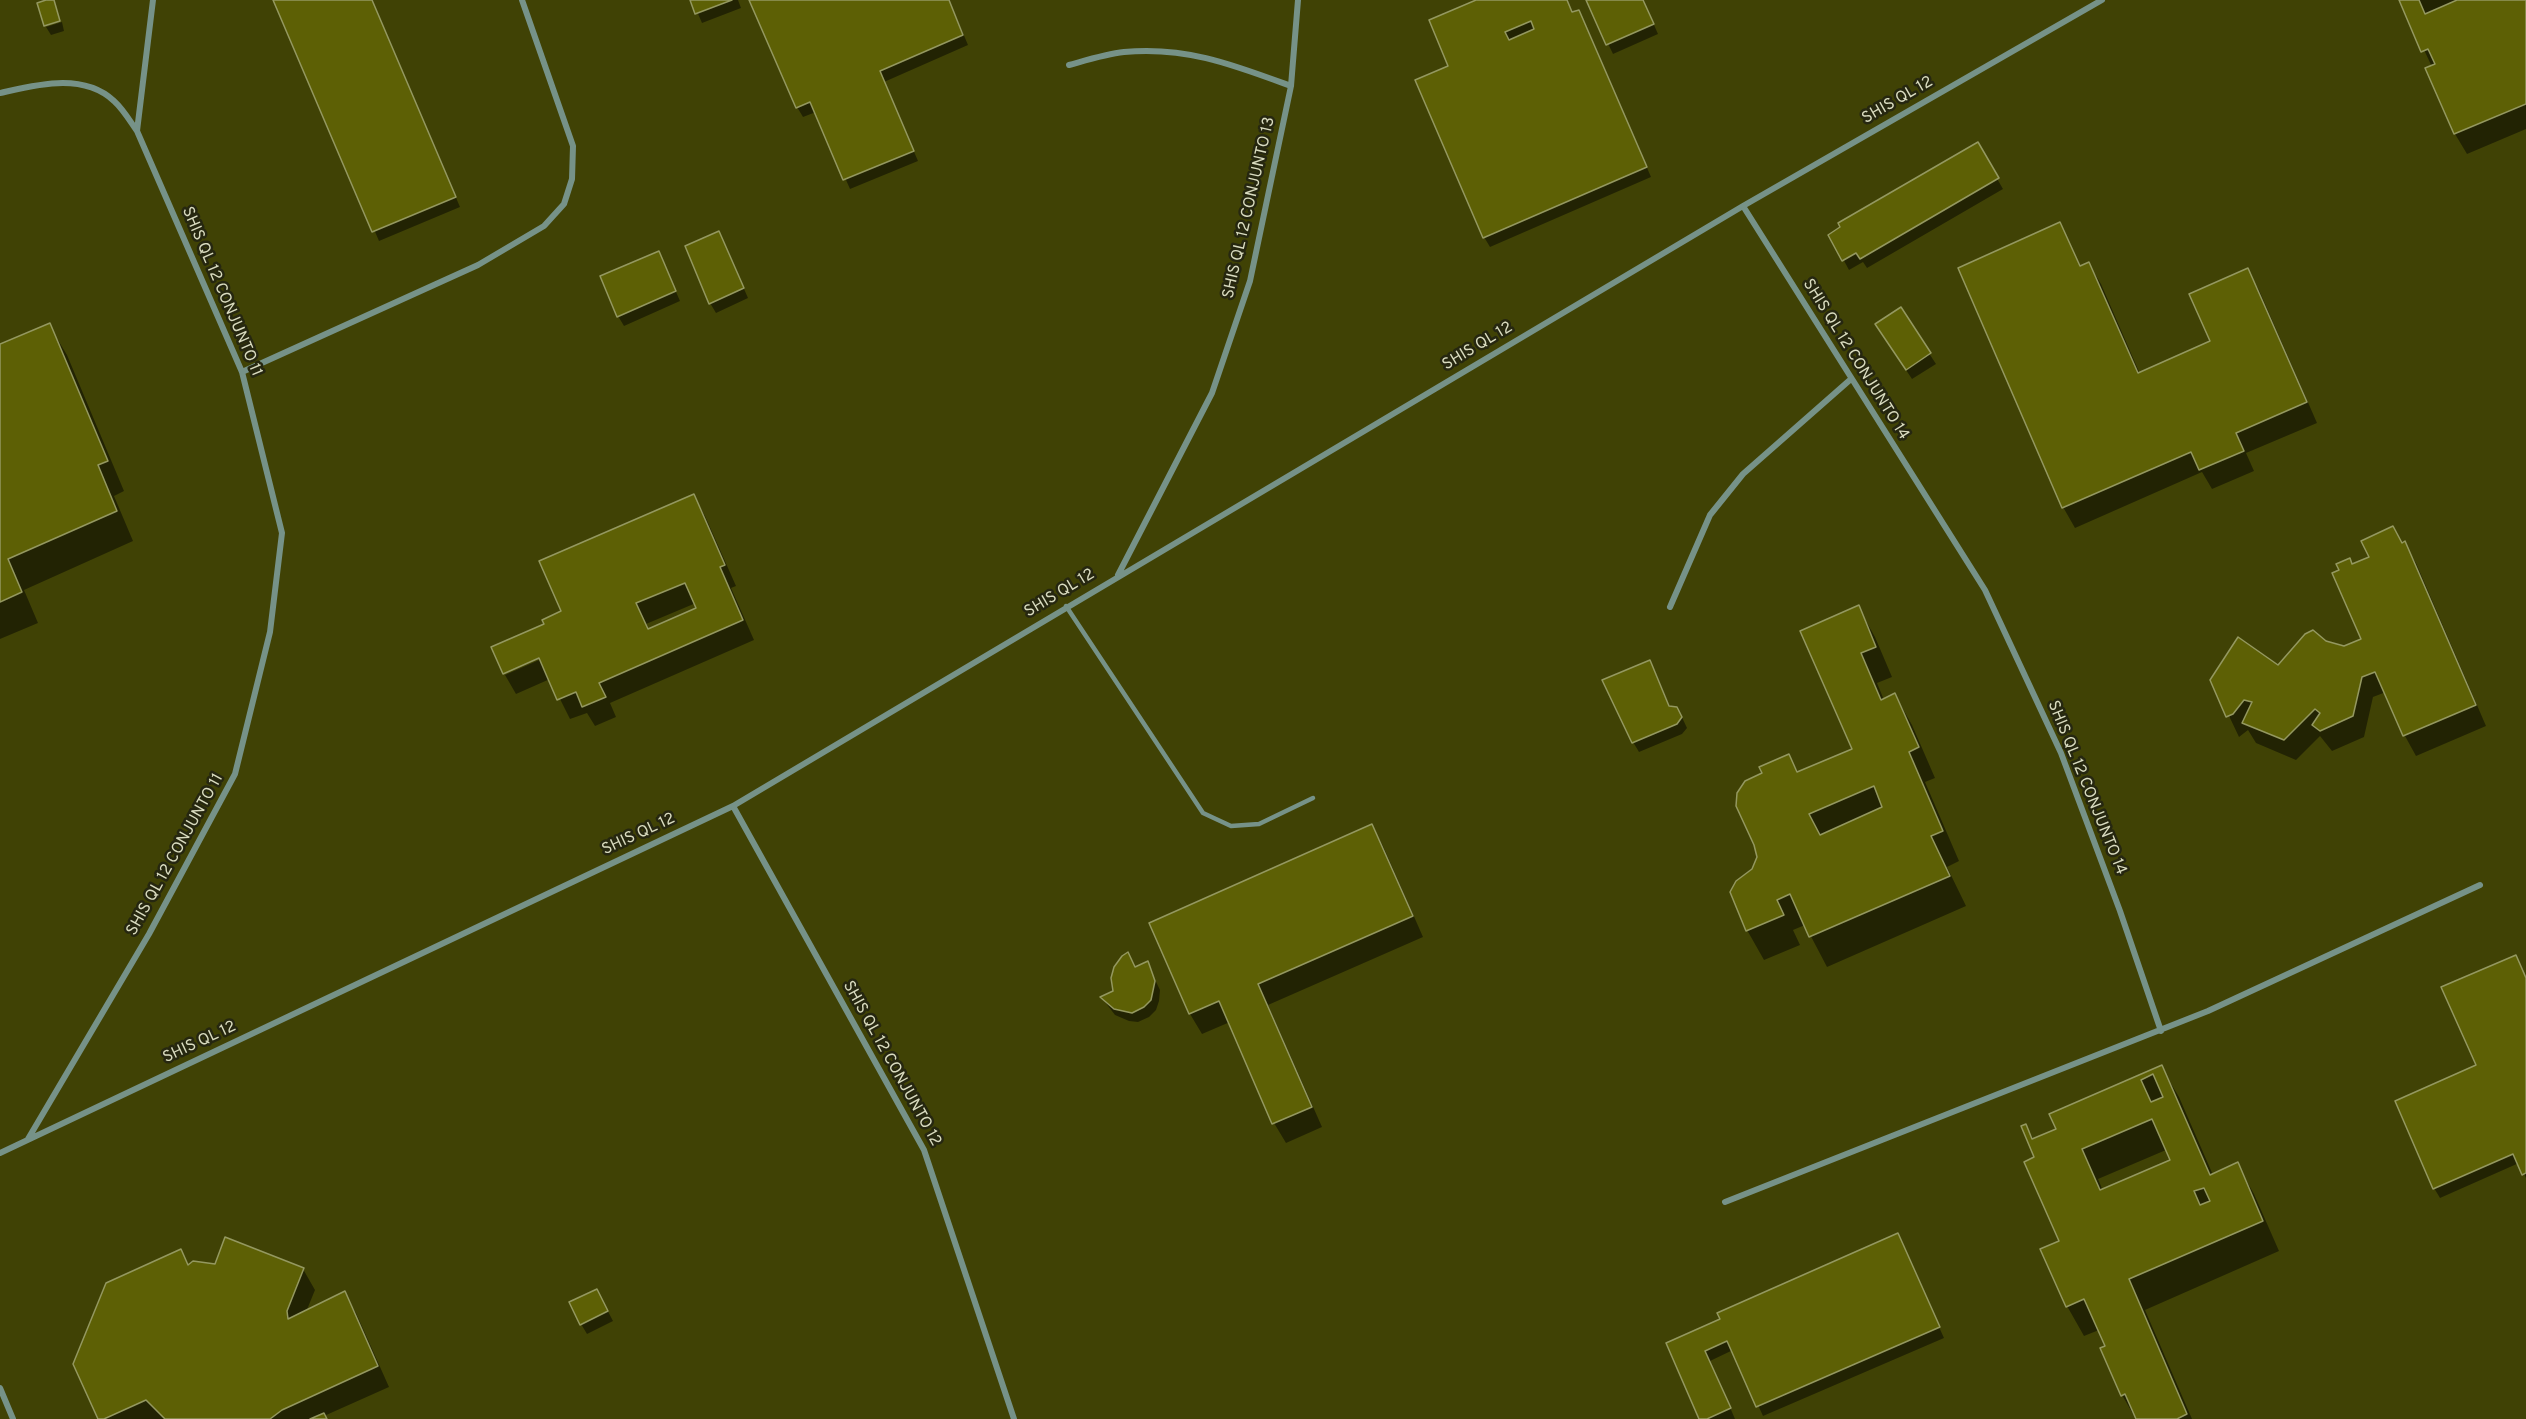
<!DOCTYPE html>
<style>
body{margin:0}
canvas{display:block;background:#404205}
</style>
<canvas width="2526" height="1419"></canvas>
<script>
const g = document.querySelector('canvas').getContext('2d');
g.lineJoin = 'round';
function paint(path, color) { g.fillStyle = color; g.fill(path, 'evenodd'); }
function stroke(path, color, width, dash) { g.strokeStyle = color; g.lineWidth = width; g.lineCap = dash ? 'butt' : 'round'; g.setLineDash(dash || []); g.stroke(path); }
function write(font, color, halo, rows, align = 'center') {
  g.font = font + ' Overpass,sans-serif'; g.lineWidth = 5; g.setLineDash([]); g.textBaseline = 'middle'; g.strokeStyle = halo; g.fillStyle = color; for (const [text, x, y, turn = 0] of rows) {
    g.save(); g.translate(x, y); g.rotate((+turn || 0) * Math.PI / 180); g.textAlign = isNaN(turn) ? turn : align; if (halo) g.strokeText(text, 0, 0); g.fillText(text, 0, 0); g.restore();
  }
}
paint(new Path2D(`
 M275,0H372L460,207L379,241Z
 M692,0H738L741,8L702,23Z
 M750,0H949L968,45L884,82L918,161L850,189L816,112L803,117L797,107Z
 M1480,0H1567L1573,14L1584,21L1651,177L1490,247L1484,237L1450,66Z
 M1587,0H1643L1658,34L1613,54Z
 M2401,0H2526V129L2467,154L2455,134L2427,69L2432,67Z
 M62,22L64,31L51,35L46,27Z
 M1977,144L2003,189L1867,268L1863,262L1849,270L1830,235Z
 M2060,224L2081,267L2089,264L2101,284L2140,374L2212,342L2247,270L2259,290L2317,423L2246,453L2254,471L2212,489L2202,472L2075,528L2063,507Z
 M724,243L748,298L716,313L710,303Z
 M663,262L680,301L624,326L618,316Z
 M1900,309L1936,364L1912,379L1882,334Z
 M49,325L67,355L124,491L114,496L133,541L24,590L38,623L0,639V346Z
 M694,496L705,516L736,586L731,588L754,640L610,703L616,717L595,726L587,713L570,719L550,679L516,694L505,675L546,657V624ZM696,603L698,609L649,630L646,624Z
 M2404,543L2416,563L2486,726L2416,756L2405,736L2386,692L2373,697L2364,737L2332,751L2320,736L2296,760L2256,743L2248,730L2239,737L2212,680L2278,667L2325,642L2344,648L2363,639L2353,566Z
 M1858,607L1875,637L1892,677L1877,683L1884,700L1895,695L1912,725L1935,778L1925,782L1959,861L1947,867L1966,906L1827,967L1805,925L1793,930L1800,945L1764,960L1747,930L1749,874L1757,863L1756,846L1764,774L1788,756L1799,773L1854,750Z
 M1655,671L1670,707L1679,711L1687,728L1682,734L1639,752L1633,742Z
 M1372,826L1383,846L1423,937L1268,1005L1322,1127L1286,1143L1274,1123L1230,1022L1202,1034L1190,1014L1150,923Z
 M1128,954L1136,969L1147,963L1160,990L1159,1001L1156,1010L1149,1017L1138,1022L1129,1021L1115,1015L1102,998L1115,992Z
 M2526,978V1178L2519,1163L2440,1198L2434,1188L2478,1066Z
 M2161,1067L2179,1097L2213,1175L2237,1164L2254,1194L2279,1251L2145,1310L2192,1419H2136L2122,1395L2099,1330L2084,1336L2067,1306L2061,1242L2026,1126L2034,1140L2058,1129ZM2166,1150L2172,1161L2103,1191L2098,1179Z
 M1901,1243L1944,1338L1763,1416L1733,1350L1710,1361L1735,1419H1701L1668,1344Z
 M181,1251L189,1266L303,1269L315,1290L306,1312L344,1293L356,1313L389,1387L324,1416L326,1419H100Z
 M602,1300L613,1321L587,1334L581,1324Z`), '#0007');
const building = new Path2D(`
 M46,0H54L60,21L44,26L37,3Z
 M273,0H372L456,197L372,232Z
 M690,0H732L695,14Z
 M749,0H949L963,35L880,71L914,151L843,180L810,102L796,108Z
 M1476,0H1567L1572,12L1579,10L1647,167L1483,238L1415,80L1448,66L1429,20ZM1531,21L1534,29L1509,40L1505,32Z
 M1586,0H1643L1654,24L1606,45Z
 M2399,0H2419L2425,14L2457,0H2526V104L2454,134L2425,68L2435,64L2428,49L2421,52Z
 M1978,142L1999,178L1860,259L1856,253L1842,261L1828,235L1840,227L1838,223Z
 M2060,222L2080,266L2089,262L2138,373L2210,341L2189,294L2248,268L2307,402L2236,433L2244,451L2199,470L2191,452L2062,508L1958,268Z
 M719,231L744,288L709,304L685,246Z
 M659,251L676,291L617,317L600,276Z
 M1901,307L1931,353L1906,370L1875,324Z
 M50,323L108,461L98,465L117,511L8,559L22,592L0,602V344Z
 M694,494L725,565L720,567L743,620L599,683L606,697L582,707L576,692L557,700L539,658L503,674L491,647L544,624L542,620L561,611L539,561ZM685,583L696,608L648,629L636,603Z
 M2393,526L2402,543L2405,541L2476,705L2403,736L2375,672L2362,677L2353,716L2320,731L2312,725L2320,713L2315,709L2284,740L2242,723L2252,702L2244,700L2233,714L2226,717L2210,680L2238,637L2278,665L2305,634L2313,630L2326,641L2344,646L2361,639L2332,573L2339,570L2336,564L2350,558L2352,564L2369,557L2361,541Z
 M1859,605L1876,647L1861,653L1881,700L1895,693L1919,747L1909,752L1943,831L1931,836L1950,876L1809,937L1790,894L1777,900L1784,915L1746,931L1730,892L1736,881L1752,869L1757,857L1754,845L1736,806L1737,793L1745,781L1762,773L1759,767L1789,754L1797,772L1852,749L1800,631ZM1874,786L1882,807L1820,835L1809,814Z
 M1650,660L1669,706L1677,707L1682,717L1677,724L1632,743L1602,680Z
 M1372,824L1413,916L1258,984L1312,1107L1272,1124L1219,1001L1189,1014L1149,923Z
 M1128,952L1135,967L1148,961L1155,981L1151,1000L1144,1007L1132,1013L1114,1009L1100,997L1113,991L1111,978L1114,967L1122,956Z
 M2516,955L2526,978V1173L2522,1175L2513,1154L2433,1189L2395,1101L2476,1065L2441,987Z
 M2162,1065L2210,1175L2238,1162L2263,1221L2129,1279L2187,1414L2177,1419H2136L2125,1394L2121,1396L2100,1348L2105,1346L2084,1299L2066,1307L2040,1249L2059,1241L2024,1162L2034,1157L2021,1126L2026,1124L2032,1139L2056,1129L2049,1114ZM2153,1074L2163,1097L2151,1102L2141,1080ZM2152,1119L2170,1160L2100,1190L2082,1149ZM2204,1188L2210,1201L2200,1205L2194,1191Z
 M1898,1233L1940,1327L1756,1407L1727,1341L1705,1351L1731,1408L1707,1419H1699L1666,1343L1720,1319L1717,1313Z
 M225,1237L304,1268L287,1311L288,1319L345,1291L378,1366L282,1410L270,1419H165L146,1400L104,1419H98L73,1364L106,1283L181,1249L188,1265L193,1261L215,1264Z
 M597,1289L608,1311L580,1325L569,1302Z
 M324,1413L327,1419H310Z`);
paint(building, '#5d6005');
stroke(building, '#949860', 1.5);
stroke(new Path2D(`
 M1066,606L1203,813L1231,826L1259,824L1313,798`), '#769288', 4.5);
stroke(new Path2D(`
 M1069,65C1087,60 1106,54 1124,52C1186,46 1234,65 1291,86
 M0,93C36,85 83,72 114,101C123,109 130,121 137,131L242,372L282,533L270,632L235,774L149,934L28,1139
 M137,131L153,0
 M1743,206L1985,590L2061,753L2120,911L2161,1031
 M242,372L478,265L544,226L564,204L572,179L573,146L522,0
 M1118,575L1212,393L1250,281L1291,86L1298,0
 M1670,607L1710,515L1743,474L1851,379
 M733,806L924,1150L1014,1419
 M0,1153L733,806L1743,206L2102,0
 M1725,1202L2208,1011L2480,885
 M0,1388L13,1419`), '#769288', 6);
write('16px', '#d9dbbf', '#262710', [
 ["SHIS QL 12",1898,101,-30],
 ["SHIS QL 12 CONJUNTO 13",1250,208,-77],
 ["SHIS QL 12 CONJUNTO 11",221,292,67],
 ["SHIS QL 12",1478,347,-31],
 ["SHIS QL 12 CONJUNTO 14",1855,360,58],
 ["SHIS QL 12",1060,594,-31],
 ["SHIS QL 12 CONJUNTO 14",2086,788,68],
 ["SHIS QL 12",639,835,-25],
 ["SHIS QL 12 CONJUNTO 11",176,855,-61],
 ["SHIS QL 12",200,1043,-25],
 ["SHIS QL 12 CONJUNTO 12",891,1064,61]
]);
</script>
